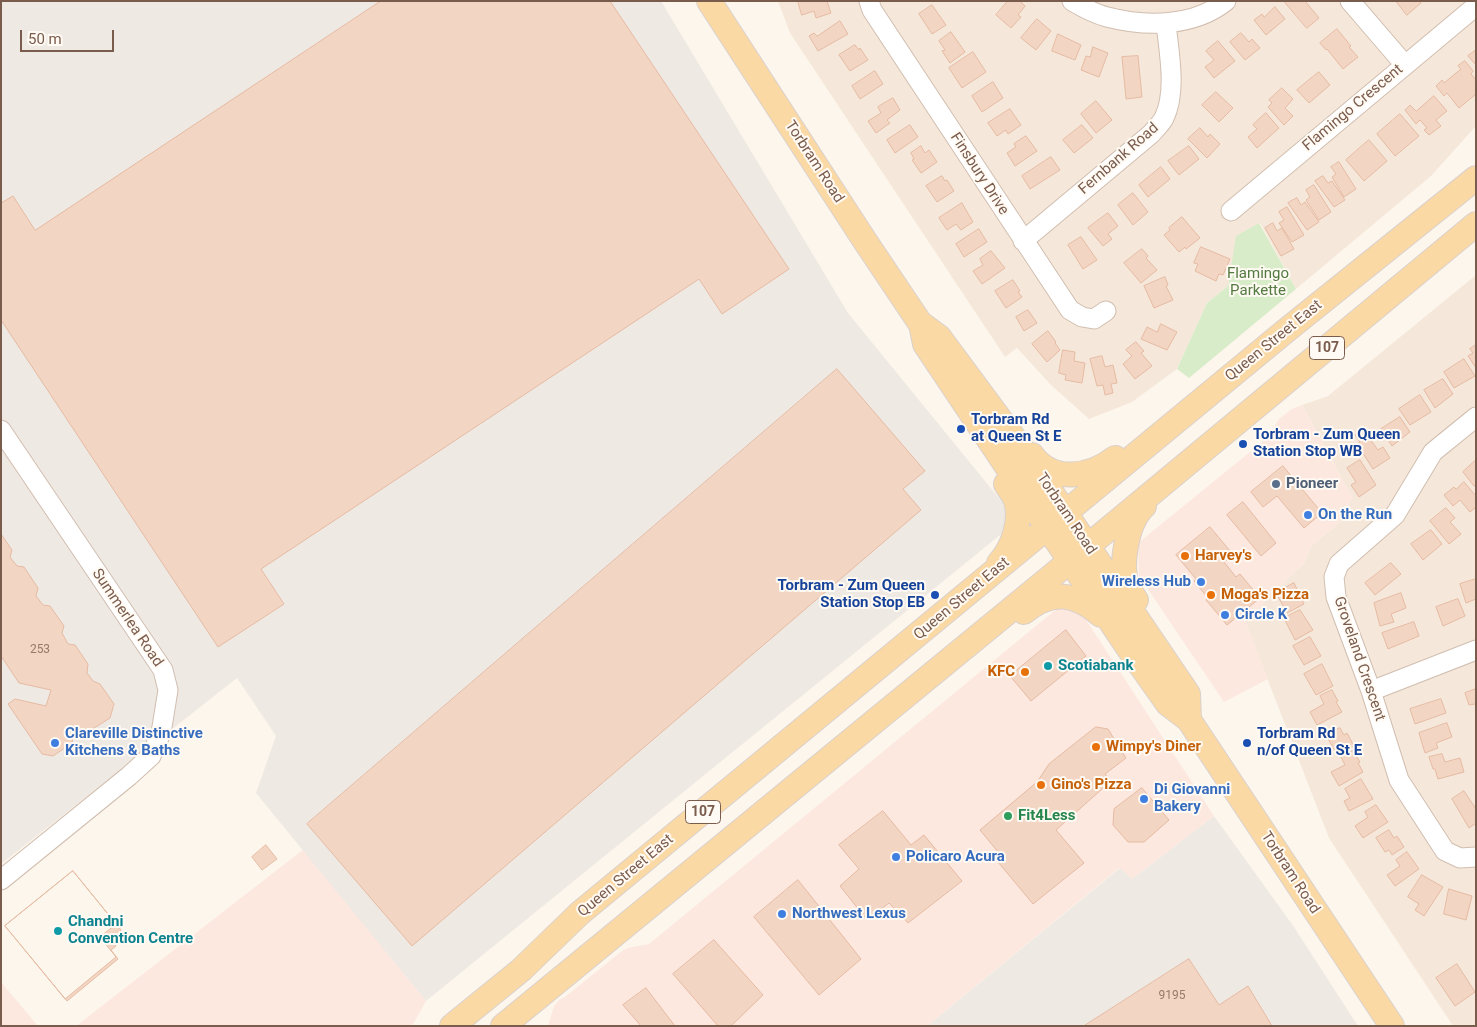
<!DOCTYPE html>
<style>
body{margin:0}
#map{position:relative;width:1477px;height:1027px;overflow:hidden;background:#fdf6ec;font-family:Roboto,sans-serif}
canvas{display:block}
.frame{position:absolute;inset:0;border:2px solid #7a5c4d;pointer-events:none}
.scale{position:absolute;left:20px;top:30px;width:94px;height:22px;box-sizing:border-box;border:2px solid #7a5c4d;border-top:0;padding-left:6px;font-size:15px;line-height:18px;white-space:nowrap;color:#7a5c4d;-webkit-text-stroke:4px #fffaf3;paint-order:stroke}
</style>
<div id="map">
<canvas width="1477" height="1027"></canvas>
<div class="frame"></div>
<div class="scale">50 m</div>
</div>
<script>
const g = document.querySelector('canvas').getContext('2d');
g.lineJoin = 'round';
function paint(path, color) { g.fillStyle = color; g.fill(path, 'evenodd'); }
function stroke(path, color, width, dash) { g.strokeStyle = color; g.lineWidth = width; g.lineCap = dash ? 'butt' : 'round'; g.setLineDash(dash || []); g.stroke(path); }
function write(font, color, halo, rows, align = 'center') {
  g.font = font + ' Roboto,sans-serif'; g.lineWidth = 4; g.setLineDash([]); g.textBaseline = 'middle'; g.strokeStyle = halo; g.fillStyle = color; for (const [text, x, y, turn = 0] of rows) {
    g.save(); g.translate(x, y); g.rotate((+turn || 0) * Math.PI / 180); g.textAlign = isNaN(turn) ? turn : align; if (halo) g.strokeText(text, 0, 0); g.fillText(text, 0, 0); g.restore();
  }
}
paint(new Path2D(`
 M778,1H1476V126L1431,176L1296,289L1260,223L1237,236L1228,286L1207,303L1177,369L1132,402L1089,419L1051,385L1017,348L1005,357L790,33Z
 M1476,275V1026H1453L1329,838L1245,621L1304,563L1311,546L1340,522L1352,497L1302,405L1328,396Z`), '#f5e8da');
paint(new Path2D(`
 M1302,405L1352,497L1340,522L1311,546L1304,563L1245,621L1268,679L1224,702L1139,576L1138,543L1266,439L1279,419L1292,409Z
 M1059,607L1081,612L1214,816L1132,879L1119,868L927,1026H548L554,1006L559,1000L565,997L622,951L628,948L649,944Z
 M304,849L426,1001L412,1026H76Z
 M1,982L38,1026H1Z`), '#fde8e0');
paint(new Path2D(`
 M1,1H661L848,313L1007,508L1005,531L426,1001L256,793L276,736L237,678L1,864Z
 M1214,816L1294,927L1358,1026H927L1120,868L1132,879Z`), '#efe9e4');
paint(new Path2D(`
 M1259,223L1296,289L1189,378L1177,369L1207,303L1228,286L1236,236Z`), '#d8ecc9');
const building = new Path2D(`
 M381,1H610L789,269L722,314L699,279L261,569L284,604L218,647L1,320V203L13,196L35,230Z
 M798,1H827L831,13L816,18L814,11L802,15Z
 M1008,1H1020L1025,6L1018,15L1021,17L1011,28L996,15Z
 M1284,1H1305L1319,18L1307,28Z
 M1396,1H1419L1421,3L1407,15Z
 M932,5L946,25L932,34L919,14Z
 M1275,7L1285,19L1266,35L1254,20L1262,14L1264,17Z
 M1037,19L1051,31L1036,50L1021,38Z
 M840,21L848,34L818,51L809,36L814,33L817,36Z
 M1337,29L1351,46L1349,47L1358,57L1343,69L1327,49L1326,50L1320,43Z
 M951,32L965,52L950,63L942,51L945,50L939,41Z
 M1241,33L1249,42L1252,39L1260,48L1245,60L1230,42Z
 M1058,34L1081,45L1075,60L1052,51Z
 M1218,41L1235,61L1214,78L1205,67L1214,60L1206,51Z
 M855,45L859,50L860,48L868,60L850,71L839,55Z
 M1093,47L1108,53L1099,77L1081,70L1086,56L1090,57Z
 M1476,50V65L1468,56Z
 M973,52L986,72L962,88L949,68Z
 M1138,56L1142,97L1126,99L1122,57Z
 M1465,61L1473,71L1471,74L1476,80V94L1459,108L1447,93L1444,96L1436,86L1442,80L1444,83L1461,69L1458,66Z
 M875,71L883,84L860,99L852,86Z
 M1319,72L1330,85L1309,103L1297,90Z
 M993,82L1003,98L982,112L972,96Z
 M1282,88L1293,99L1285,108L1293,116L1284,125L1268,107L1272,103L1269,100Z
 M1216,92L1233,108L1219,122L1202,105Z
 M1434,96L1447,111L1436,120L1441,126L1429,135L1424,130L1427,128L1420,120L1416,124L1405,110L1410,105L1416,111Z
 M893,98L900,110L887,120L890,123L876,133L868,121L881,113L878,107Z
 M1096,101L1112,120L1096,133L1081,114Z
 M1010,109L1021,125L1008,134L1006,130L997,136L988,123Z
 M1266,113L1279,128L1257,148L1248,137L1257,129L1253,125Z
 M1400,114L1419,136L1395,156L1377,134Z
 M910,125L918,137L895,153L887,140Z
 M1082,125L1093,138L1074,153L1063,140Z
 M1200,128L1208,137L1210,134L1220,144L1207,158L1188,139Z
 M1026,136L1037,151L1015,166L1007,153L1016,147L1014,144Z
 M1369,140L1387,161L1364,181L1346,160Z
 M921,146L925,153L929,150L937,162L921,173L912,160L914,159L911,153Z
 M1189,146L1199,159L1179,175L1168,161Z
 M1051,157L1060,170L1030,189L1022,176Z
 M1339,162L1356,189L1344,197L1332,177L1336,174L1331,167Z
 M1161,167L1170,179L1148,197L1139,185Z
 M942,176L945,181L947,180L954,191L937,202L926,186Z
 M1323,176L1328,183L1332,181L1345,200L1334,207L1315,181Z
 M1314,185L1331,212L1319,220L1306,200L1310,197L1306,190Z
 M1133,193L1148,212L1133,225L1118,205Z
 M1297,198L1301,205L1305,202L1319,222L1307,230L1288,203Z
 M962,203L973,222L961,230L956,224L947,230L939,218Z
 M1287,207L1304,235L1292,242L1279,223L1284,220L1279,212Z
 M1108,213L1118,226L1108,234L1112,239L1103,246L1088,228Z
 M1182,217L1200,238L1186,249L1185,247L1179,252L1164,235L1170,230L1169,228Z
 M1273,223L1277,231L1282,228L1294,249L1281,256L1265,228Z
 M979,229L987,242L964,257L956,244Z
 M1081,237L1097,260L1083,269L1068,245Z
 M1201,247L1230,259L1223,275L1219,274L1216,281L1195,271L1198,264L1194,263Z
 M1142,249L1148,256L1146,258L1157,270L1141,283L1124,263Z
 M991,251L1005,268L982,284L973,271L983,265L980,259Z
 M1165,277L1168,285L1166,286L1173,300L1154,308L1144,286Z
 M1013,280L1020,291L1018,292L1022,297L1006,308L995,291Z
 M1028,310L1037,323L1024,331L1016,317Z
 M1161,324L1177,332L1167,350L1141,339L1147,327L1157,332Z
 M1048,331L1056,342L1055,343L1060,350L1047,362L1032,344Z
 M1136,342L1144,351L1141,353L1152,366L1135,379L1123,364L1132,356L1126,350Z
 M1476,345V368L1468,356L1473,353L1470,349Z
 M1063,350L1075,352L1074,361L1085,363L1082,383L1065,380L1066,375L1059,373Z
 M1102,356L1105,367L1113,365L1117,383L1111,384L1113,393L1105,395L1103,385L1097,386L1090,359Z
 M1464,359L1475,376L1454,388L1444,372Z
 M837,369L925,471L903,489L921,510L412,946L307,824Z
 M1443,379L1453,394L1435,408L1424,390Z
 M1420,395L1431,412L1410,425L1399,409Z
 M1400,417L1410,432L1392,446L1381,429Z
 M1363,430L1378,450L1383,447L1390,458L1373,469L1357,444L1360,442L1355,435Z
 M1360,460L1376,485L1359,497L1351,485L1356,482L1347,468Z
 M1476,460V485L1474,486L1463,472Z
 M1283,466L1322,513L1304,528L1277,496L1263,507L1251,492Z
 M1464,482L1476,496V507L1470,512L1460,500L1453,506L1444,495L1454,487L1456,489Z
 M1243,502L1276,543L1261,556L1227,515Z
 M1446,508L1455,518L1450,522L1461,534L1449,544L1430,521Z
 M1210,527L1231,552L1225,557L1227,560L1224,562L1236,577L1240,574L1260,598L1227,625L1206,600L1208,598L1194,581L1196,579L1176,555Z
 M1431,530L1442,544L1423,560L1411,544Z
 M1,534L12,550L10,557L17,566L24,567L38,588L36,596L43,605L50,606L64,626L62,633L68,644L75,645L88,664L87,673L93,681L100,684L114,704L110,718L91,730L84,729L73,736L72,743L53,756L42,754L8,704L15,699L46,706L51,690L19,683L1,656Z
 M1391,563L1401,574L1375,595L1365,583Z
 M1476,579V599L1466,603L1460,584Z
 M1294,583L1304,604L1287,613L1276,593Z
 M1401,593L1406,608L1391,614L1394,622L1380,626L1374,603Z
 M1458,599L1465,616L1443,626L1436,607Z
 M1300,610L1313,630L1295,640L1284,618Z
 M1414,622L1419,636L1388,649L1382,633Z
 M1066,630L1086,656L1031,701L1010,676Z
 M1310,637L1321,656L1304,665L1293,646Z
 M1322,664L1333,686L1316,695L1304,674Z
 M1476,689V706L1475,704L1469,705L1465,693Z
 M1332,690L1338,701L1336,702L1342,712L1317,725L1310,712L1324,704L1320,696Z
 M1441,699L1446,713L1415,724L1410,709Z
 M1447,723L1452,737L1436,743L1438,748L1425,753L1419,733Z
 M1096,727L1108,729L1126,758L1105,774L1111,781L1056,830L1084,863L1033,904L998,862L1003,858L980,830L1037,782L1049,764Z
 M1340,728L1344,735L1347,733L1354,746L1337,755L1326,735Z
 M1353,751L1360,762L1358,763L1363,772L1339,786L1331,772L1345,765L1341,757Z
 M1442,754L1445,762L1460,758L1464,772L1438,779L1435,769H1433L1429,757Z
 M1361,779L1373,799L1349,811L1344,801L1350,798L1345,789Z
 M1142,788L1169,820L1144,842H1128L1113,825L1114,809Z
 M1464,791L1476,809V823L1469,828L1452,799Z
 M1376,805L1388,822L1363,838L1355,826L1368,817L1365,812Z
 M883,811L911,845L924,835L962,881L908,923L889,903L867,920L840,886L859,869L839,845Z
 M1389,830L1394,838L1397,836L1404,847L1392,855L1389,850L1385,852L1376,838Z
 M266,845L277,859L262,870L252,857Z
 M1407,852L1419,869L1395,886L1387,875L1400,866L1396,860Z
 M73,871L116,924L100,937L116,957L65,999L5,926Z
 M73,871L121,930L110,939L116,946L111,950L118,959L67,1001L5,926Z
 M1422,875L1443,887L1424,916L1415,910L1419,904L1408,897Z
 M798,880L861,959L819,995L754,917Z
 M1449,889L1472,896L1466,920L1444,914Z
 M714,940L763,995L731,1026H718L673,974Z
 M1189,959L1219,1005L1248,986L1272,1026H1084Z
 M1457,964L1475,992L1455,1006L1436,978Z
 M646,988L675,1026H641L623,1005Z`);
paint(building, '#f3d5c3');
stroke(building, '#e6bba3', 1);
const minor = new Path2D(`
 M869,1L872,10L1070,310L1082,317L1094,319L1106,311
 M1072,1C1082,7 1096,14 1107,17C1146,27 1194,27 1226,1
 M1350,1L1405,65
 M1231,211L1476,6
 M1023,241L1151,134C1155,129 1161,124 1164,118C1177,92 1169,52 1166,24
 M1476,417L1433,452L1395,515L1339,564L1334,577L1336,597L1371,691L1399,780L1445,851L1460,858L1476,857
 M1,430L163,670L168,690L161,733L151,756L129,776L1,880
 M1371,691L1476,650`);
const major = new Path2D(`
 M709,1L865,241L920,323L939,337L1022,449L1188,694L1189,720
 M922,329L925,344L1127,646L1168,704L1189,720L1392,1026
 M1032,455C1053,484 1090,477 1115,458
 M999,563C1013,548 1022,521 1016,501C1014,495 1009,489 1006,484
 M1136,600C1133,596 1130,591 1128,587C1119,565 1127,522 1144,506
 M1024,612C1052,589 1075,593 1101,615
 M452,1026L521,970L580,913L1288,329L1476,178
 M503,1026L1053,575L1476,224`);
stroke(minor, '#d1beb0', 21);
stroke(major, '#dad1cd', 26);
stroke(minor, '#fff', 19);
stroke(major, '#fbd9a5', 24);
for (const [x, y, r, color] of [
 [961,429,5,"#1a4fb4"],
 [1243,444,5,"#1a4fb4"],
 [1276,484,5,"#5c6f8a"],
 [1308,515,5,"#3f7fe0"],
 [1185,556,5,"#e8710a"],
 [1201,582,5,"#3f7fe0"],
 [935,595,5,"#1a4fb4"],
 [1211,595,5,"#e8710a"],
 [1225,615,5,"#3f7fe0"],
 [1048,666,5,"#0f9aa8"],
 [1025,672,5,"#e8710a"],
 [55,743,5,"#3f7fe0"],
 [1247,743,5,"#1a4fb4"],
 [1096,747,5,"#e8710a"],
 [1041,785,5,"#e8710a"],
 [1144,799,5,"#3f7fe0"],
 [1008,816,5,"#2e9e5b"],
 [896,857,5,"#3f7fe0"],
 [782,914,5,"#3f7fe0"],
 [58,931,5,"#0f9aa8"]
]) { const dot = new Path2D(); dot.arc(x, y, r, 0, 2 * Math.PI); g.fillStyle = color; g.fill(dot); stroke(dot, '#fffaf3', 2); }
write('12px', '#987a6a', null, [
 ["253",40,650],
 ["9195",1172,996]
]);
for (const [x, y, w] of [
 [1327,348,35],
 [703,812,35]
]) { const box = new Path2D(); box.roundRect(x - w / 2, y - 11.5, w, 23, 4); g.fillStyle = '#fffaf3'; g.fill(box); stroke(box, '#7a5c4d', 1); }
write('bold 14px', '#7a5c4d', null, [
 ["107",1327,348],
 ["107",703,812]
]);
write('15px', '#7a5c4d', '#fffaf3', [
 ["Flamingo Crescent",1353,108,-40],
 ["Fernbank Road",1119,159,-41],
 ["Torbram Road",814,162,57],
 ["Finsbury Drive",979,174,57],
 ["Queen Street East",1274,341,-39],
 ["Torbram Road",1066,514,56],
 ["Queen Street East",962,599,-40],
 ["Summerlea Road",127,618,56],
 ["Groveland Crescent",1359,659,71],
 ["Torbram Road",1290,873,57],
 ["Queen Street East",626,876,-40]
]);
write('15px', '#537a41', '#fffaf3', [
 ["Flamingo",1258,274],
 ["Parkette",1258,291]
]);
write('bold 15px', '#164399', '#fffaf3', [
 ["Torbram Rd",971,420],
 ["at Queen St E",971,437],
 ["Torbram - Zum Queen",1253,435],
 ["Station Stop WB",1253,452],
 ["Torbram - Zum Queen",925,586,"right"],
 ["Station Stop EB",925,603,"right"],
 ["Torbram Rd",1257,734],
 ["n/of Queen St E",1257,751]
], 'left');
write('bold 15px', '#4e5e75', '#fffaf3', [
 ["Pioneer",1286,484]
], 'left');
write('bold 15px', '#366cbe', '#fffaf3', [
 ["On the Run",1318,515],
 ["Wireless Hub",1191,582,"right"],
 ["Circle K",1235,615],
 ["Clareville Distinctive",65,734],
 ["Kitchens & Baths",65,751],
 ["Di Giovanni",1154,790],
 ["Bakery",1154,807],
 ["Policaro Acura",906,857],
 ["Northwest Lexus",792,914]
], 'left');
write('bold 15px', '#c56008', '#fffaf3', [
 ["Harvey's",1195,556],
 ["Moga's Pizza",1221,595],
 ["KFC",1015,672,"right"],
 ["Wimpy's Diner",1106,747],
 ["Gino's Pizza",1051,785]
], 'left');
write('bold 15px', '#0d838f', '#fffaf3', [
 ["Scotiabank",1058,666],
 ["Chandni",68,922],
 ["Convention Centre",68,939]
], 'left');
write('bold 15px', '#27864d', '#fffaf3', [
 ["Fit4Less",1018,816]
], 'left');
</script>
